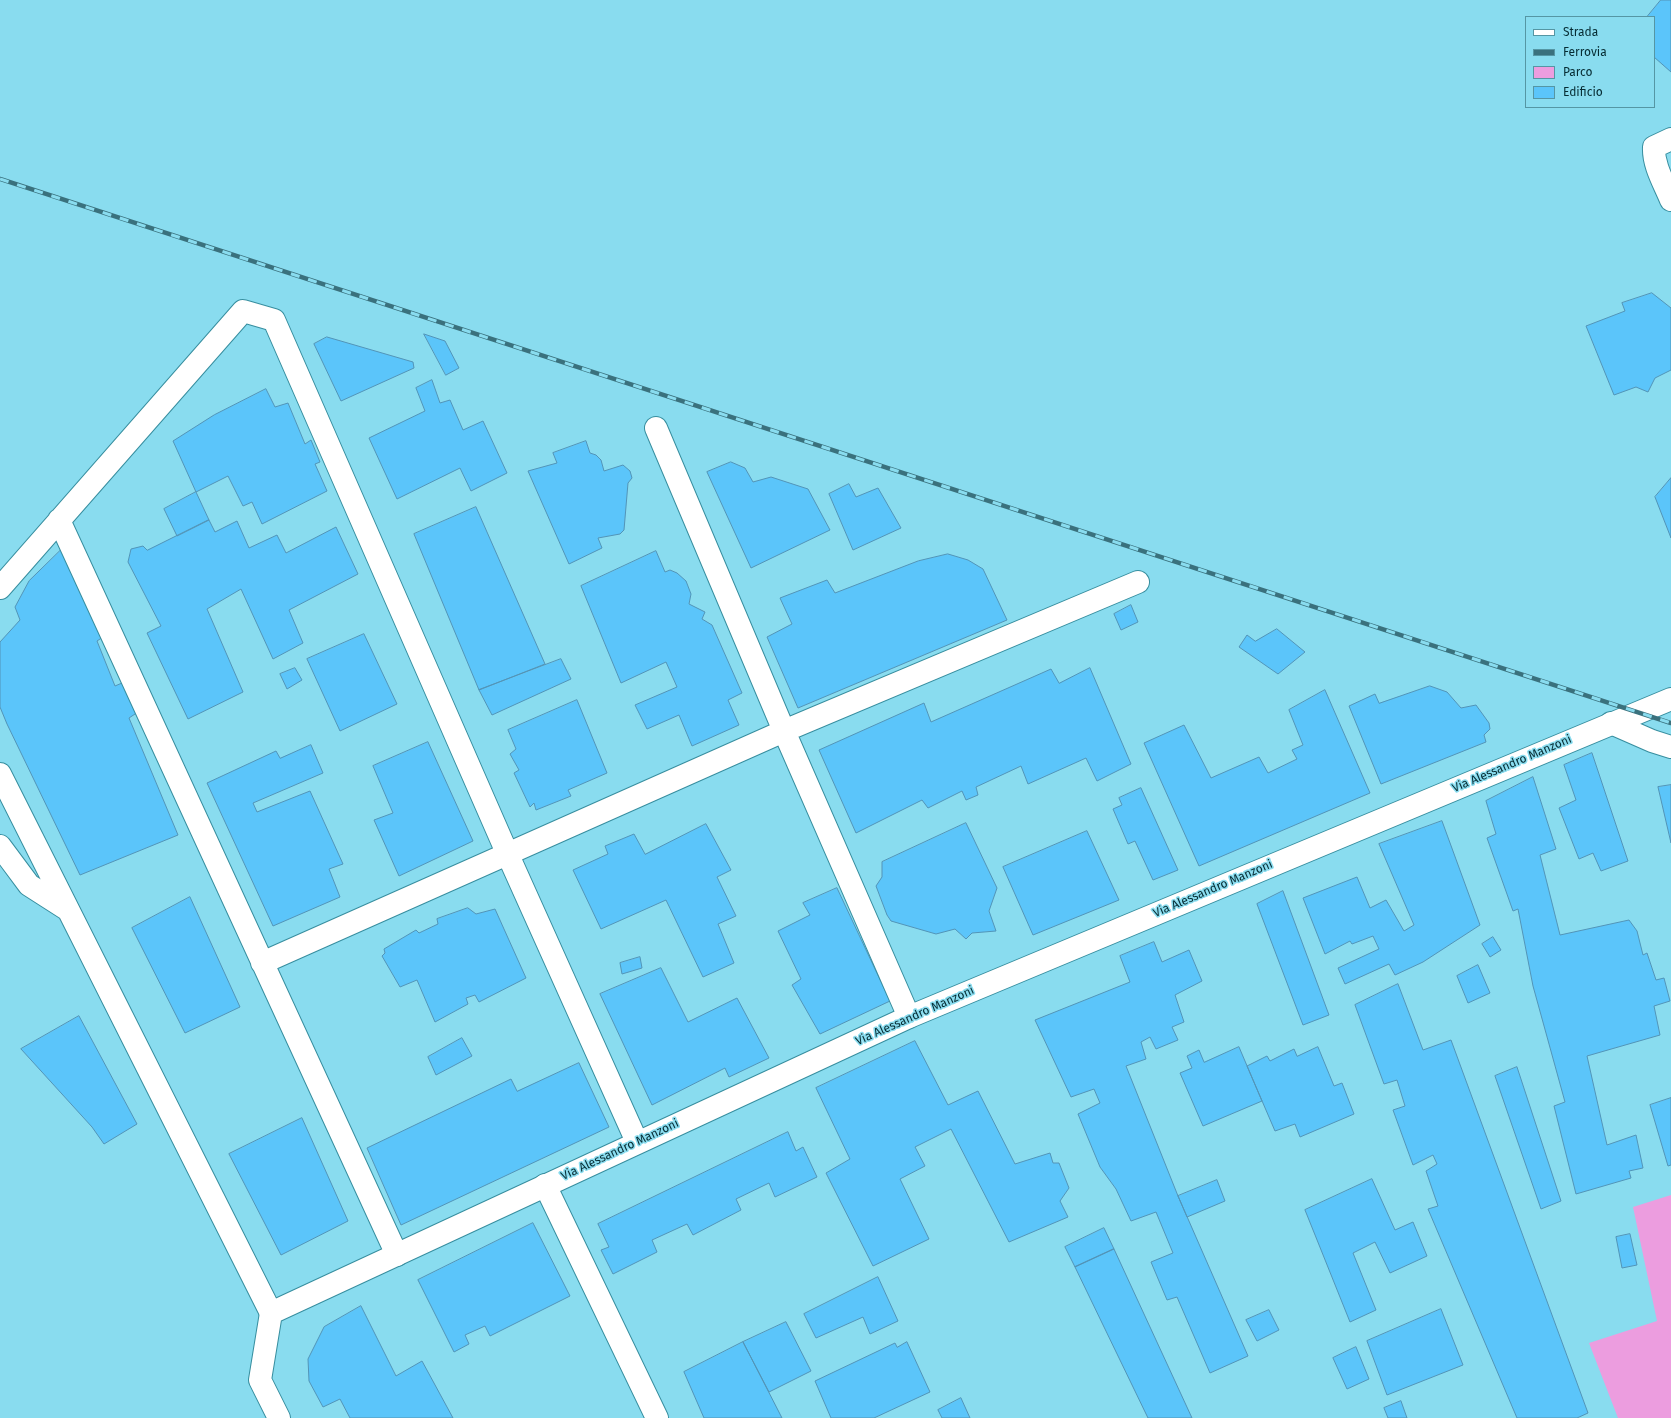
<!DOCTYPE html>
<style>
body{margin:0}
#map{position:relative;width:1671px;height:1418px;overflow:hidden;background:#89dcef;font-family:"Fira Sans",sans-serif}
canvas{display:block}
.legend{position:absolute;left:1525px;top:16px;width:130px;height:92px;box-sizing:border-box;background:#89dcef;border:1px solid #5596a4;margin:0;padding:5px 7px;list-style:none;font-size:12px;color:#062c33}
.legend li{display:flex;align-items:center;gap:8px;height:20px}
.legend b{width:20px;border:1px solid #5596a4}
</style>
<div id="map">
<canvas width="1671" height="1418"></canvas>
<ul class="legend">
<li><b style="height:5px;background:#fff"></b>Strada</li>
<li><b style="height:5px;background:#3a717d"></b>Ferrovia</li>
<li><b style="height:11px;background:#ec9ddf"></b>Parco</li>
<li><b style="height:11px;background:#5bc5fa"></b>Edificio</li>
</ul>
</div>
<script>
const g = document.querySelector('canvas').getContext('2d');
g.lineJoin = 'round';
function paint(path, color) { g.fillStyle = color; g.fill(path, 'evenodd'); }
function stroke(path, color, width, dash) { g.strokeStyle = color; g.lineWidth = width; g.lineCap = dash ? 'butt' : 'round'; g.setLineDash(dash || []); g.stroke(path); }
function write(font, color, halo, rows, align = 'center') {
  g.font = font + ' "Fira Sans",sans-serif'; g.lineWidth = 3; g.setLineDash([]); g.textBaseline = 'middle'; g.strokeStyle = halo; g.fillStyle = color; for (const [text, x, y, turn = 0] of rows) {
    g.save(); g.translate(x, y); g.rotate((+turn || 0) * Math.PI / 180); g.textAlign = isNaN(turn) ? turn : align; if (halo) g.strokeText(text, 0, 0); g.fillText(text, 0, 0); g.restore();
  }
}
paint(new Path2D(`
 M1671,1195V1418H1618L1589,1343L1657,1321L1633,1207Z`), '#ec9ddf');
const building = new Path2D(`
 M1661,0H1671V72L1654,57V17H1647Z
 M1652,293L1671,308V370L1655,378L1648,392L1636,387L1614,395L1586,326L1625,311L1622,303Z
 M424,334L445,341L459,368L446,375Z
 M327,337L413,362L414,368L341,401L314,344Z
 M432,380L440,403L450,400L463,430L483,421L507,473L471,491L460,468L397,499L369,438L425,411L416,388Z
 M266,389L275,407L288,403L305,444L311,440L320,462L315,464L327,491L262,524L252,502L243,506L228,476L196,492L173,441L214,415Z
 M586,441L590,453L596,455L601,460L604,471L623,465L630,471L632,478L628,483L624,530L620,534L598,538L602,548L569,564L528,471L557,463L553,453Z
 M731,462L745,468L753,482L771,477L808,489L830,530L751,568L707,472Z
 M1671,478V538L1655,497Z
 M849,484L856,497L878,488L901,528L853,550L829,494Z
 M196,492L209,520L177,536L164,509Z
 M476,507L545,664L479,690L414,534Z
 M209,520L215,532L237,521L249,548L277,535L286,553L336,527L358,574L289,610L303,643L273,659L241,589L207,609L243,692L188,719L147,633L161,626L128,562L131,549L143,546L147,550Z
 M62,549L103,637L97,641L115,686L122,683L138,712L129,718L178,835L80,875L7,724L0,707V642L20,620L15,607L29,581Z
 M656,551L665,572L670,570L677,573L686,581L691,594L689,604L705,612L702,619L712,625L742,693L728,700L739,725L692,746L679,715L647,729L635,705L677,687L666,662L621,683L581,586Z
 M948,554L968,560L983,569L1007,620L798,708L767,637L792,624L780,598L827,580L835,593L918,561Z
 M1131,605L1138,622L1121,630L1114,614Z
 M1277,629L1305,652L1278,674L1239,647L1247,635L1255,641Z
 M364,634L397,704L340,731L307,659Z
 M561,659L571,679L492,715L479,690Z
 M295,668L302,680L287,689L280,674Z
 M1090,668L1131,764L1097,781L1086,758L1028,784L1021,766L976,787L978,795L966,800L962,791L928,808L922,800L856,833L819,750L924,703L931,722L1051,669L1059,683Z
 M1430,686L1447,692L1461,708L1476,705L1489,723L1490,729L1484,735L1486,742L1381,784L1349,706L1375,694L1379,703Z
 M1325,690L1370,793L1199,866L1144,743L1184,725L1211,778L1259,757L1268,773L1297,759L1292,750L1303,745L1289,710Z
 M577,700L607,773L568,790L571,796L536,810L534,803L530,807L514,773L519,770L510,754L516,749L508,730Z
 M428,742L473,841L399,876L374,820L393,813L373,766Z
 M311,745L323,773L253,803L257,812L310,791L343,864L329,869L340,897L273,926L207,783L276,751L280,758Z
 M1592,753L1628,861L1601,871L1593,853L1579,859L1559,808L1576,800L1564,765Z
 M1533,777L1556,849L1540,855L1560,935L1629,920L1637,931L1643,955L1647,953L1656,980L1664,978L1670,1001L1654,1006L1660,1035L1587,1056L1607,1145L1636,1135L1643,1168L1629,1171L1631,1178L1576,1194L1554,1106L1565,1102L1533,986L1518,909L1513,911L1487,838L1496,834L1486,801Z
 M1671,785V843L1658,787Z
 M1141,788L1178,870L1153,880L1135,841L1128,844L1113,809L1122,805L1119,798Z
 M1442,821L1480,925L1423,962L1395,975L1389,964L1345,984L1338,968L1379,949L1373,936L1352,944L1350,941L1325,954L1303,898L1357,877L1370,908L1386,900L1404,931L1414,925L1379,844Z
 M966,823L997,888L989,911L996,931L972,933L966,939L955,929L936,934L891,921L887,915L876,886L882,877V862Z
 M706,824L731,870L717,877L736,916L718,924L734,963L703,977L666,900L601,929L573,870L608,854L605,846L634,834L645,854Z
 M1087,831L1119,900L1033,935L1003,867Z
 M837,888L890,1001L820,1034L792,985L801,979L778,931L810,915L803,903Z
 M1283,891L1329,1015L1303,1025L1257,904Z
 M190,897L240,1007L185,1033L132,928Z
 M468,908L476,914L495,909L526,978L479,1002L475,995L466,998L468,1004L435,1022L417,980L400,987L382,956L385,953L384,949L416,930L419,933L438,924L437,919Z
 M1493,937L1501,950L1490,957L1482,944Z
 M1154,942L1162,962L1189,950L1202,981L1175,995L1184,1022L1172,1027L1178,1040L1156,1049L1150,1037L1141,1042L1146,1059L1126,1066L1178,1196L1248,1356L1210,1373L1177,1297L1167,1300L1151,1262L1173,1253L1156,1212L1131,1221L1116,1189L1100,1167L1078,1114L1100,1103L1094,1089L1071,1097L1035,1020L1130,982L1120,956Z
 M640,957L642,968L622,974L620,963Z
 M1478,965L1490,993L1468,1003L1457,976Z
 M661,968L688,1022L737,998L769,1058L729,1077L725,1068L652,1105L600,994Z
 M1398,984L1423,1050L1451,1040L1588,1413L1577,1418H1517L1428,1209L1438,1206L1426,1171L1437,1164L1433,1155L1413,1165L1393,1110L1405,1106L1397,1080L1384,1084L1355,1005Z
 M79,1016L137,1124L104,1144L92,1127L21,1049Z
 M462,1038L472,1056L436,1075L428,1057Z
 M915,1041L948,1105L978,1091L1015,1164L1050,1153L1053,1163H1059L1069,1188L1060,1201L1068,1217L1009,1242L951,1129L915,1147L925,1166L900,1179L929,1239L873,1266L826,1173L850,1159L816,1088Z
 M1239,1047L1262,1101L1203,1126L1180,1073L1192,1068L1187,1056L1199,1050L1204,1062Z
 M1318,1047L1334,1086L1342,1083L1354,1114L1300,1137L1295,1124L1275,1131L1247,1066L1267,1056L1270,1061L1294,1049L1297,1056Z
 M579,1063L609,1127L401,1225L367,1148L511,1079L517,1091Z
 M1517,1067L1561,1201L1541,1209L1495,1076Z
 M1671,1098V1165L1668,1166L1650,1105Z
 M302,1118L348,1221L281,1255L229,1154Z
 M788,1132L796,1151L803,1147L817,1177L775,1197L769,1183L736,1199L741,1210L693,1235L687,1224L652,1240L657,1252L613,1274L601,1250L609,1247L598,1224Z
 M1372,1179L1395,1230L1413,1222L1427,1256L1390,1273L1375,1242L1353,1253L1376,1310L1350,1322L1305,1210Z
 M1217,1180L1225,1201L1187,1217L1178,1196Z
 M533,1223L570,1296L490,1336L485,1326L465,1335L469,1344L454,1352L418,1280Z
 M1104,1228L1114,1249L1075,1267L1065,1247Z
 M1630,1234L1637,1265L1622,1268L1616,1237Z
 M1114,1249L1192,1418H1148L1075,1267Z
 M878,1277L898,1321L870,1334L863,1317L816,1338L804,1314Z
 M361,1306L396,1376L422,1361L453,1418H350L340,1399L323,1407L309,1381L308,1359L324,1327Z
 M1441,1309L1463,1365L1387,1395L1367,1341Z
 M1269,1310L1279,1330L1257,1341L1246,1320Z
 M786,1322L811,1371L769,1392L743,1342Z
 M743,1342L782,1418H704L684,1372Z
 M907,1342L930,1392L874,1418H831L815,1381L895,1343L897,1347Z
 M1356,1347L1369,1379L1347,1389L1333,1358Z
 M961,1398L970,1418H942L938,1410Z
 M1401,1401L1407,1418H1388L1384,1408Z`);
paint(building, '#5bc5fa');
stroke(building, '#5294b7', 1);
const minor = new Path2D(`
 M1671,139L1654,147C1653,165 1664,183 1671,200
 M656,428L784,731L909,1017
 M59,520L397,1255
 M0,588L243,311L274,320L508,855L637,1142
 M1611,723L1652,741L1671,747
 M0,774L271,1313
 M0,846L29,885L68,910
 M262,963L784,731L1138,582
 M545,1185L657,1418`);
const major = new Path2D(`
 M279,1418L260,1380L271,1313L909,1017L1671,699`);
stroke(minor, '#378e9f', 24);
stroke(major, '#378e9f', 24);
stroke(minor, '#fff', 22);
stroke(major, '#fff', 22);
const rail = new Path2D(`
 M0,179L1671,723`);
stroke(rail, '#3a717d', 4.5);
stroke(rail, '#89dcef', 3, [9]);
write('12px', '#062c33', '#89dcef', [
 ["Via Alessandro Manzoni",1512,764,-23],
 ["Via Alessandro Manzoni",1213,889,-23],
 ["Via Alessandro Manzoni",915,1016,-24],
 ["Via Alessandro Manzoni",620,1150,-25]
]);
</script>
